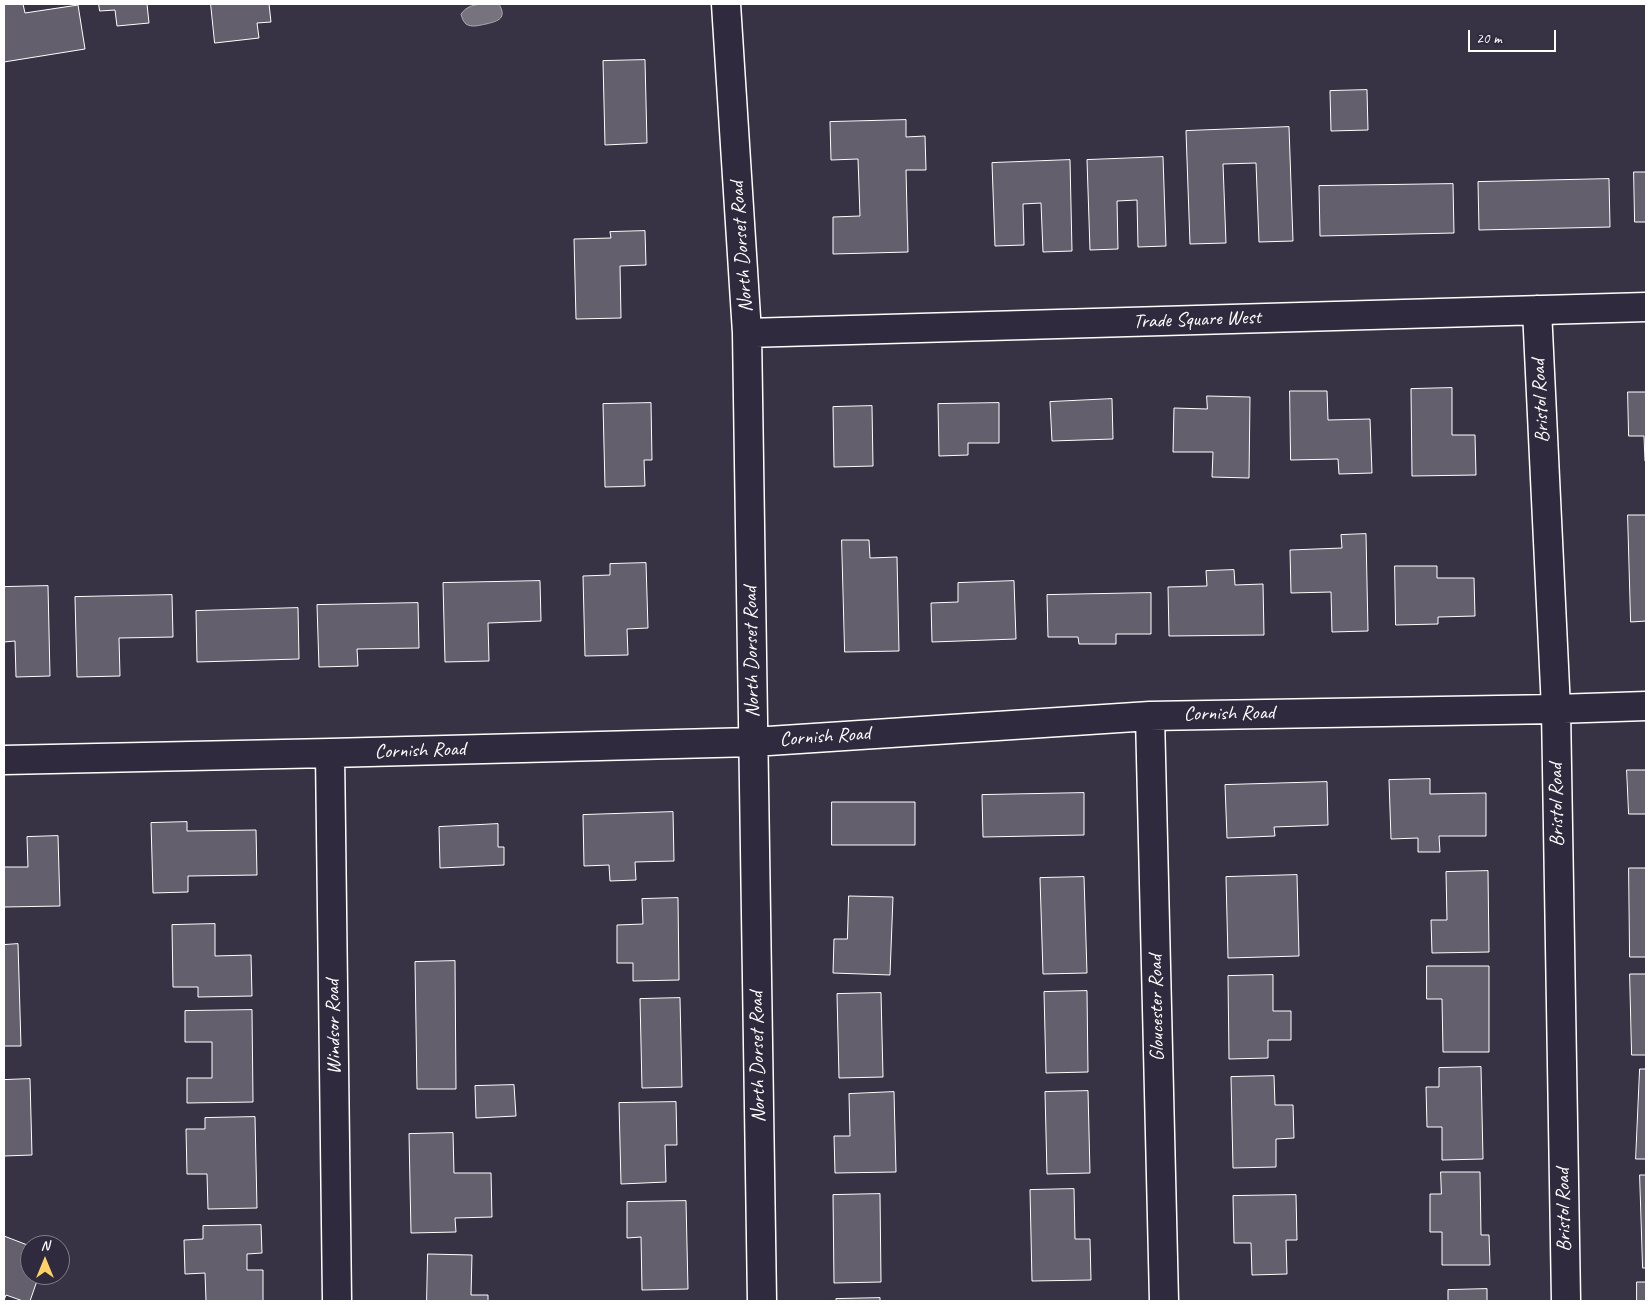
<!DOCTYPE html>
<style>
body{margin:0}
#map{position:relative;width:1650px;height:1305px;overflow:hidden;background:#373345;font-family:Caveat,sans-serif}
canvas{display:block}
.frame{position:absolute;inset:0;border:5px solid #fff;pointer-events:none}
.north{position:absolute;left:20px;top:1235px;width:50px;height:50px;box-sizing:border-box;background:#2f2a3d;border:1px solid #827f8b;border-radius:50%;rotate:0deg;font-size:14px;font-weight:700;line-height:20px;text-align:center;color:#fff}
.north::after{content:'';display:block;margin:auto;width:18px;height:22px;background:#ffd166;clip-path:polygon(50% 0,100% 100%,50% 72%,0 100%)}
.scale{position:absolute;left:1468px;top:30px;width:88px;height:22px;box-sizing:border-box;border:2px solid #fff;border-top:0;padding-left:6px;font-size:15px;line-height:18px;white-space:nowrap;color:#fff;-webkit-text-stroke:4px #2f2a3d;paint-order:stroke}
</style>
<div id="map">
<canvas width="1650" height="1305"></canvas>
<div class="frame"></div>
<div class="north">N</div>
<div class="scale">20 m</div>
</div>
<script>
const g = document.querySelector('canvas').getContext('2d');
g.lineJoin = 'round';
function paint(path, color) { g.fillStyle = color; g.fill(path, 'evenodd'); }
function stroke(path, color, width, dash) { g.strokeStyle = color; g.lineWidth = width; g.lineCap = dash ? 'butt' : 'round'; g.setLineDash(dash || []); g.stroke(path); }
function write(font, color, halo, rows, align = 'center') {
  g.font = font + ' Caveat,sans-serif'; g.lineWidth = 4; g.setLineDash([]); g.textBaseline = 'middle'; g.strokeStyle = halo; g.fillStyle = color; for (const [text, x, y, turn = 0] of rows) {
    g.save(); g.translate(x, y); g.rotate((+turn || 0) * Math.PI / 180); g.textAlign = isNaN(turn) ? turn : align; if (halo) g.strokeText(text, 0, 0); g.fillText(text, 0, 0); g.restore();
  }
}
const water = new Path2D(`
 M482,4H499C507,18 499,21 486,24C480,25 472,28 466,24C463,21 462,18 461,14C467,6 473,5 482,4Z`);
paint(water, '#76737f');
stroke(water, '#adabb2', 1);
const building = new Path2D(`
 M4,4H23L25,13L78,5L85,49L4,62Z
 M99,4H147L149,23L117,26L115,10L100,11Z
 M211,4H269L271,22L257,23L259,38L215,43Z
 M645,60L647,143L605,145L603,61Z
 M1367,90L1368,130L1331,131L1330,91Z
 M906,120V137L925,136L926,170H906L908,252L833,254V217L860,216L858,159L831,160L830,122Z
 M1289,127L1293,241L1259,242L1256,163L1223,164L1226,243L1190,244L1186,131Z
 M1163,157L1166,246L1138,247L1137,200L1117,201L1118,249L1090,250L1087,160Z
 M1070,160L1072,251L1043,252L1041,203L1023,204L1024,245L995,246L992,163Z
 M1634,172H1646V222H1635Z
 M1609,179L1610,227L1479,230L1478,182Z
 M1453,184L1454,233L1320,236L1319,186Z
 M645,231L646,265L620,266L621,318L576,319L574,239L611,238L610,232Z
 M1452,388V435H1475L1476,475L1412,476L1411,389Z
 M1290,391H1327L1328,420L1370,419L1372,473L1339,474L1338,459L1291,460Z
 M1628,392H1646V461H1645L1644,436H1629Z
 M1207,396L1250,397L1249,478L1212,477L1213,452H1173L1174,408L1207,409Z
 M1112,399L1113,439L1052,441L1050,402Z
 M651,403L652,460H644L645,486L605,487L603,404Z
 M999,403V443H968V455L939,456L938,404Z
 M872,406L873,466L834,467L833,407Z
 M1628,515H1646V621L1631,622Z
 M1366,534L1368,631L1332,632L1331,592L1291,593L1290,550L1342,548L1341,535Z
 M842,540H869L870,558L897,557L899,651L845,652Z
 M646,563L648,628L627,629L628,655L585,656L583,576L610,575V564Z
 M1395,566H1437V578H1474L1475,616L1438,617V624L1396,625Z
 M1234,570L1235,585L1263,584L1264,635L1169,636L1168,587L1207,586L1206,571Z
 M540,581L541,621L488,623L489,661L445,662L443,583Z
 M1014,581L1016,639L932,642L931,603L958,602V583Z
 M48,586L50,676L16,677L15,641L4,642V587Z
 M1151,593V634H1116V644H1079L1078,637H1048L1047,595Z
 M172,595L173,637L119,638L120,676L77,677L75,597Z
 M418,603L419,648L357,649L358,666L319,667L317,605Z
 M298,608L299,659L197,662L196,611Z
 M1627,770H1646V814H1629Z
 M1430,779V794L1486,793V836H1439L1440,852H1418V838L1391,839L1389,780Z
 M1327,782L1328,825L1274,827L1275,836L1227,838L1225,785Z
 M1084,793V835L983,837L982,795Z
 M832,802H915V845H832Z
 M673,812L674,861L635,862L636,880L610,881L609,865L584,866L583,815Z
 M187,822V831L256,830L257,875L188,876V892L153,893L151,823Z
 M498,824V847H504V865L440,868L439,827Z
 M58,836L60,906L4,907V867H28L27,837Z
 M1629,868H1646V957H1630Z
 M1488,871L1489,952L1432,953L1431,920H1447L1446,872Z
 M1297,875L1299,956L1228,958L1226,877Z
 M1084,877L1087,973L1043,974L1040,878Z
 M849,896L893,897L890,975L833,973L834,939H847Z
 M678,898L679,980L633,981V963H617V925L643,924L642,899Z
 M215,924V956L251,955L252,996L198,997V987H173L172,925Z
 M18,944L21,1046H4V945Z
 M455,961L456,1089H417L415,962Z
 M1427,966H1489V1052H1443L1442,999H1427Z
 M1630,974H1646V1055H1632Z
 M1273,975V1011H1291V1040H1268V1058L1229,1059L1228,976Z
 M1087,991L1088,1072L1046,1073L1044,992Z
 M881,993L883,1077L839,1078L837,994Z
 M680,998L682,1087L642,1088L640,999Z
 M252,1010L253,1102L187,1103V1078H212V1042H185V1011Z
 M1481,1067L1483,1159L1442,1160V1127H1427L1426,1087H1439V1068Z
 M1640,1069H1646V1159H1636Z
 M1274,1076L1275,1105H1293L1294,1138L1276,1139V1167L1233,1168L1231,1077Z
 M30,1079L32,1155L4,1156V1080Z
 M514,1085L516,1116L476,1118L475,1086Z
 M1088,1091L1090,1173L1047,1174L1045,1092Z
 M894,1092L896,1172L835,1173L834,1136H850L849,1094Z
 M676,1102L677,1145H665L666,1182L621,1184L619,1103Z
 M255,1117L257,1208L208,1209L207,1174H187L186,1129H205V1118Z
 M453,1133L454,1173H491L492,1217L455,1218L456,1232L411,1233L409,1134Z
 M1441,1172H1480L1481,1235H1489L1490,1265H1442V1232H1430V1194H1441Z
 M1640,1175H1646V1268H1643Z
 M1074,1189L1075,1239H1090L1091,1280L1032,1281L1030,1190Z
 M880,1194L881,1282L834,1283L833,1195Z
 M1296,1195L1297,1240H1286L1287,1274L1252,1275L1251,1243H1234L1233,1196Z
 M686,1201L688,1289L642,1290L641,1237L627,1238V1202Z
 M261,1225L262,1253L247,1254V1270H263V1301H206L205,1273L185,1274L184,1240L203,1239V1226Z
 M4,1236L30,1246L24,1265L30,1267V1275H39L30,1301H23L6,1295L4,1300Z
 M428,1254L472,1255L471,1295H488V1301H427Z
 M1637,1282H1646V1301H1637Z
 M1487,1289V1301H1448V1290Z
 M880,1298V1301H836V1299Z`);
paint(building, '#635f6d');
stroke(building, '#fff', 1);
const minor = new Path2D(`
 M726,4L747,333L762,1301
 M1537,310L1556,709L1566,1301
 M747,333L1646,307
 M1150,716L1164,1301
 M330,753L337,1301
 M4,760L330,753L753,742L1150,716L1556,709L1646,706`);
stroke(minor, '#fff', 31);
stroke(minor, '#2f2a3d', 28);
write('20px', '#fff', '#2f2a3d', [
 ["North Dorset Road",742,247,-94],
 ["Trade Square West",1197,320,-2],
 ["Bristol Road",1541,401,-93],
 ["North Dorset Road",752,652,-91],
 ["Cornish Road",1229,714,-1],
 ["Cornish Road",825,737,-4],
 ["Cornish Road",420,751,-2],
 ["Bristol Road",1557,805,-91],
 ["Gloucester Road",1157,1008,-91],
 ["Windsor Road",334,1027,-91],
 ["North Dorset Road",758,1057,-91],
 ["Bristol Road",1564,1210,-91]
]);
</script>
